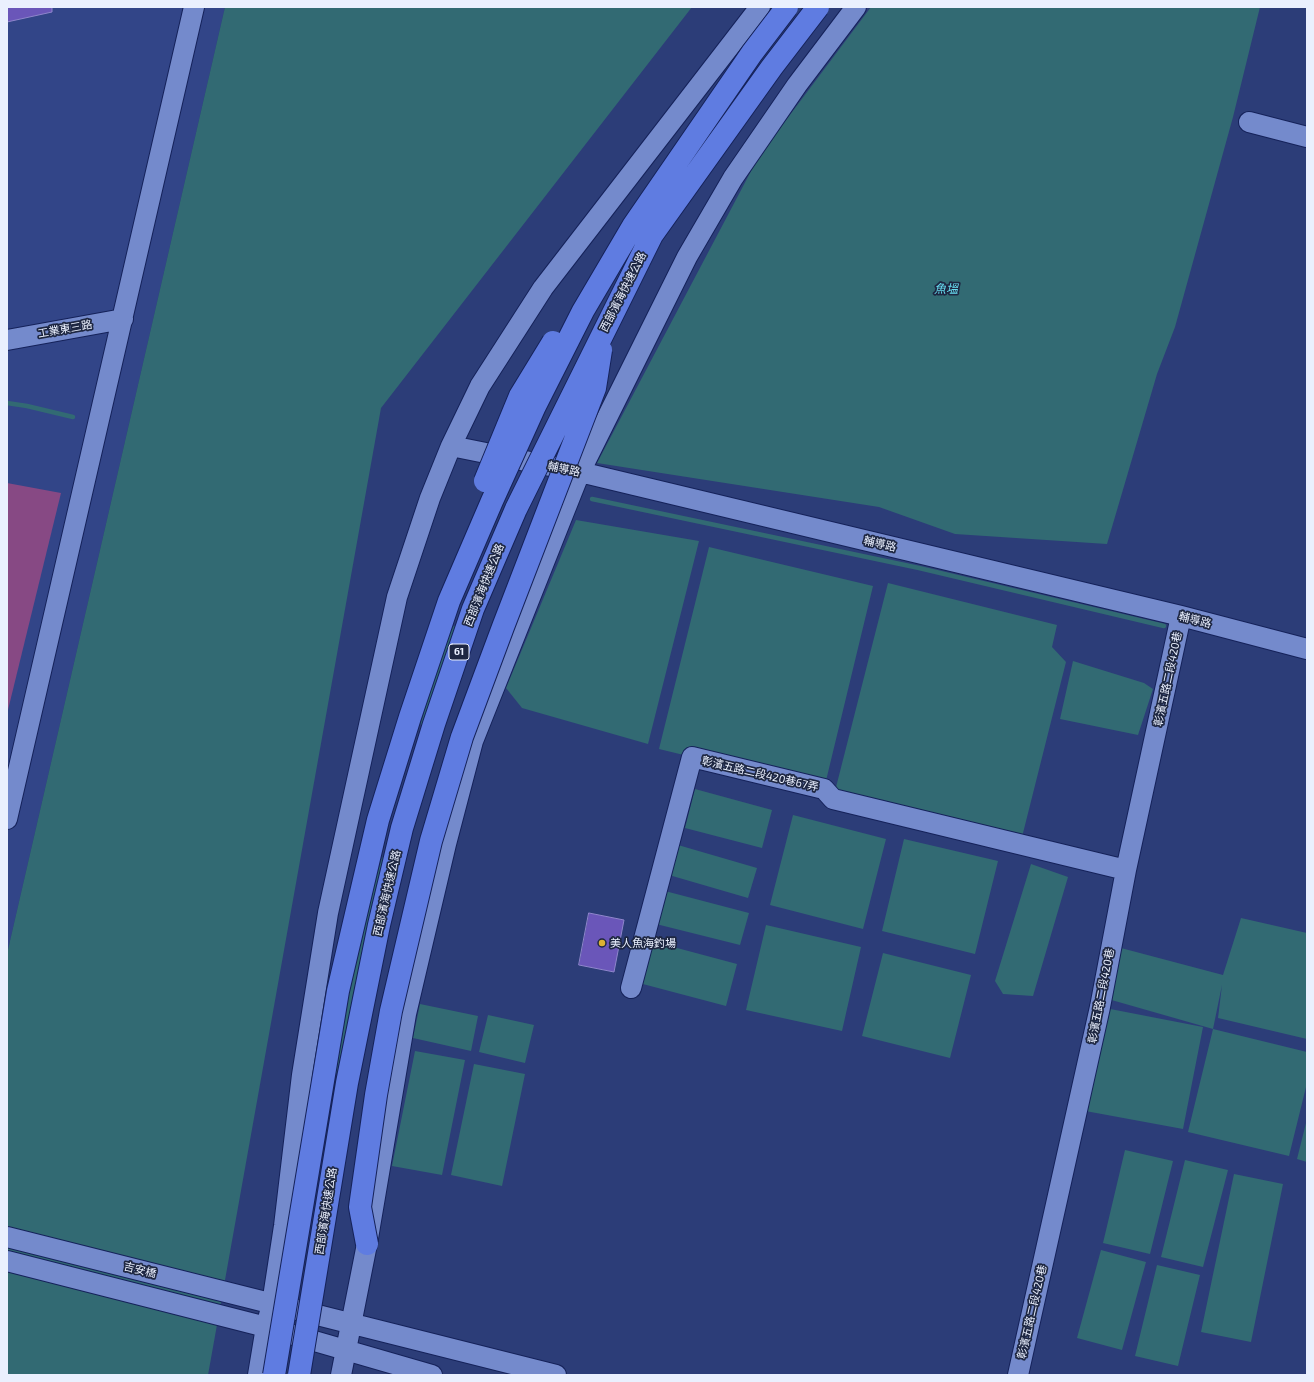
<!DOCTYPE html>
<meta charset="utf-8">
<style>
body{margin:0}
#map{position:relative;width:1314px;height:1382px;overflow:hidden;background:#2c3d78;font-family:"Exo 2",sans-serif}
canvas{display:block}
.frame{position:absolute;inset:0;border:8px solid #eaf0fe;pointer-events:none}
</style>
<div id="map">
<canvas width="1314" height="1382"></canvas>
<div class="frame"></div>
</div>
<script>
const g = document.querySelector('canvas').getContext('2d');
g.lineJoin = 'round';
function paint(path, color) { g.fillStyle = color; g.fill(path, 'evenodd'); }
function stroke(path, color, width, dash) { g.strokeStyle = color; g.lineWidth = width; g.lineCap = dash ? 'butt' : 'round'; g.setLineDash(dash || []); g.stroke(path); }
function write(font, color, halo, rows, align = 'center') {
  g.font = font + ' "Exo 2","Noto Sans TC",sans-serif'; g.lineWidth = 3.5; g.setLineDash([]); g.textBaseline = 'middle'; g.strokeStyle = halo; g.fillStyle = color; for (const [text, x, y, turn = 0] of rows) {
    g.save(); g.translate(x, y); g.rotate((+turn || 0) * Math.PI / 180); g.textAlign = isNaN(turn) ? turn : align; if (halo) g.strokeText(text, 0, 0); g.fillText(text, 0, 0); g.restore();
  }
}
paint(new Path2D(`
 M7,7H225L7,954Z`), '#324588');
paint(new Path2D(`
 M7,483L61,493L7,714Z`), '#874984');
paint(new Path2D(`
 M225,7H692L381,408L208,1375H7V954Z
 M871,7H1260L1233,117L1175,327L1157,374L1107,544L955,534L879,507L597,463L759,156Z
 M576,520L699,541L648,744L522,708L506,688Z
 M709,547L873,586L824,789L659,749Z
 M888,583L1057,625L1052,647L1066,662L1020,845L833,799Z
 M1073,661L1144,683L1153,689L1138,735L1060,719Z
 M695,789L772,810L762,848L685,828Z
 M793,815L886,839L863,929L770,905Z
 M904,839L998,861L975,954L882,931Z
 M678,845L757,868L748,898L669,875Z
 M1031,864L1068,877L1033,996L1003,994L995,981Z
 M665,891L749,913L740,945L656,924Z
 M1241,918L1307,933V1039L1218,1018L1222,985L1213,1029L1307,1052V1083L1289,1156L1188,1132L1213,1029L1108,999L1121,948L1223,975Z
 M766,925L861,947L842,1031L746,1010Z
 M651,941L737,964L726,1006L639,983Z
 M883,953L971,975L950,1058L862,1036Z
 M420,1004L478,1016L471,1051L413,1038Z
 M1100,1007L1203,1027L1183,1129L1080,1110Z
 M488,1015L534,1025L525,1063L479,1052Z
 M415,1051L465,1060L442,1175L392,1166Z
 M474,1064L525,1074L502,1186L451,1175Z
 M1307,1119V1162L1297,1159Z
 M1125,1150L1173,1161L1150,1254L1103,1243Z
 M1185,1160L1228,1170L1203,1267L1161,1257Z
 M1234,1174L1283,1184L1251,1342L1201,1332Z
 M1101,1250L1146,1262L1122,1350L1077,1338Z
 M1157,1265L1200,1275L1178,1366L1135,1356Z`), '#326a73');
stroke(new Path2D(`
 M7,403L27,406L73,417
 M592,499L919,568L1164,626
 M423,724L440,665L455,628
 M335,1072L367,917L384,859`), '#326a73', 4.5);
const building = new Path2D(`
 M7,7H52V12L7,22Z
 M589,913L624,920L614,972L579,965Z`);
paint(building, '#6a56b9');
stroke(building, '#8e85cb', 1);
const minor = new Path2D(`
 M1249,122L1307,137
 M7,340L123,319
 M451,446L580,472L1181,616L1307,649
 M7,819L194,7
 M631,988L692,757L824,789L833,799L1126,870
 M7,1237L556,1375
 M7,1261L266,1327L432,1375
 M258,1375L266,1327L272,1304L284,1226L302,1075L328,913L397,597L430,498L451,446L480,386L543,288L760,7
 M341,1375L367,1244L406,1014L446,844L473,741L580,472L687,257L733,178L797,85L856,7
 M1018,1375L1100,1007L1126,870L1181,616`);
stroke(minor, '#15225a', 22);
stroke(minor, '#748acc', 20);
const highwayBridge = new Path2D(`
 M485,481L520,396L553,342
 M367,1244L360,1207L376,1095L391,1011L431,841L462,737L503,627L595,388L601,350
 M274,1375L338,991L378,820L410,717L449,601L492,501L535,406L583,311L633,226L752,53L787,7
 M299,1375L347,1083L379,925L402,828L434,724L473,609L516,509L652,235L772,67L818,7`);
stroke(highwayBridge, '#15225a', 24, []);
stroke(highwayBridge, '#5f7ce1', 22);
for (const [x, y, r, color] of [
 [602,943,4,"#dcb233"]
]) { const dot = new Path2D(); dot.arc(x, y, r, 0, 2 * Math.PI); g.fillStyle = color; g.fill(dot); stroke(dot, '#1e2742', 1.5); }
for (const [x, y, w] of [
 [459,652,20]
]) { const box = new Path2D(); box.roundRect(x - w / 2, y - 8, w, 16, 3); g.fillStyle = '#1e2742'; g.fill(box); stroke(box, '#eaf0fe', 1); }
write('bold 10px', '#eaf0fe', null, [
 ["61",459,652]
]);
write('11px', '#eaf0fe', '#1e2742', [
 ["西部濱海快速公路",623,292,-63],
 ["工業東三路",65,329,-10],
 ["輔導路",564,469,12],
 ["輔導路",880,544,13],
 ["西部濱海快速公路",484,585,-68],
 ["輔導路",1195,620,14],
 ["彰濱五路二段420巷",1168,679,-78],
 ["彰濱五路二段420巷67弄",760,774,13],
 ["西部濱海快速公路",387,893,-77],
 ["彰濱五路二段420巷",1101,996,-79],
 ["西部濱海快速公路",326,1211,-81],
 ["吉安橋",140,1270,14],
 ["彰濱五路二段420巷",1032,1312,-77]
]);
write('11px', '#eaf0fe', '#1e2742', [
 ["美人魚海釣場",610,943]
], 'left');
write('italic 12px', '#67dcef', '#1e2742', [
 ["魚塭",946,289]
]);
</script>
